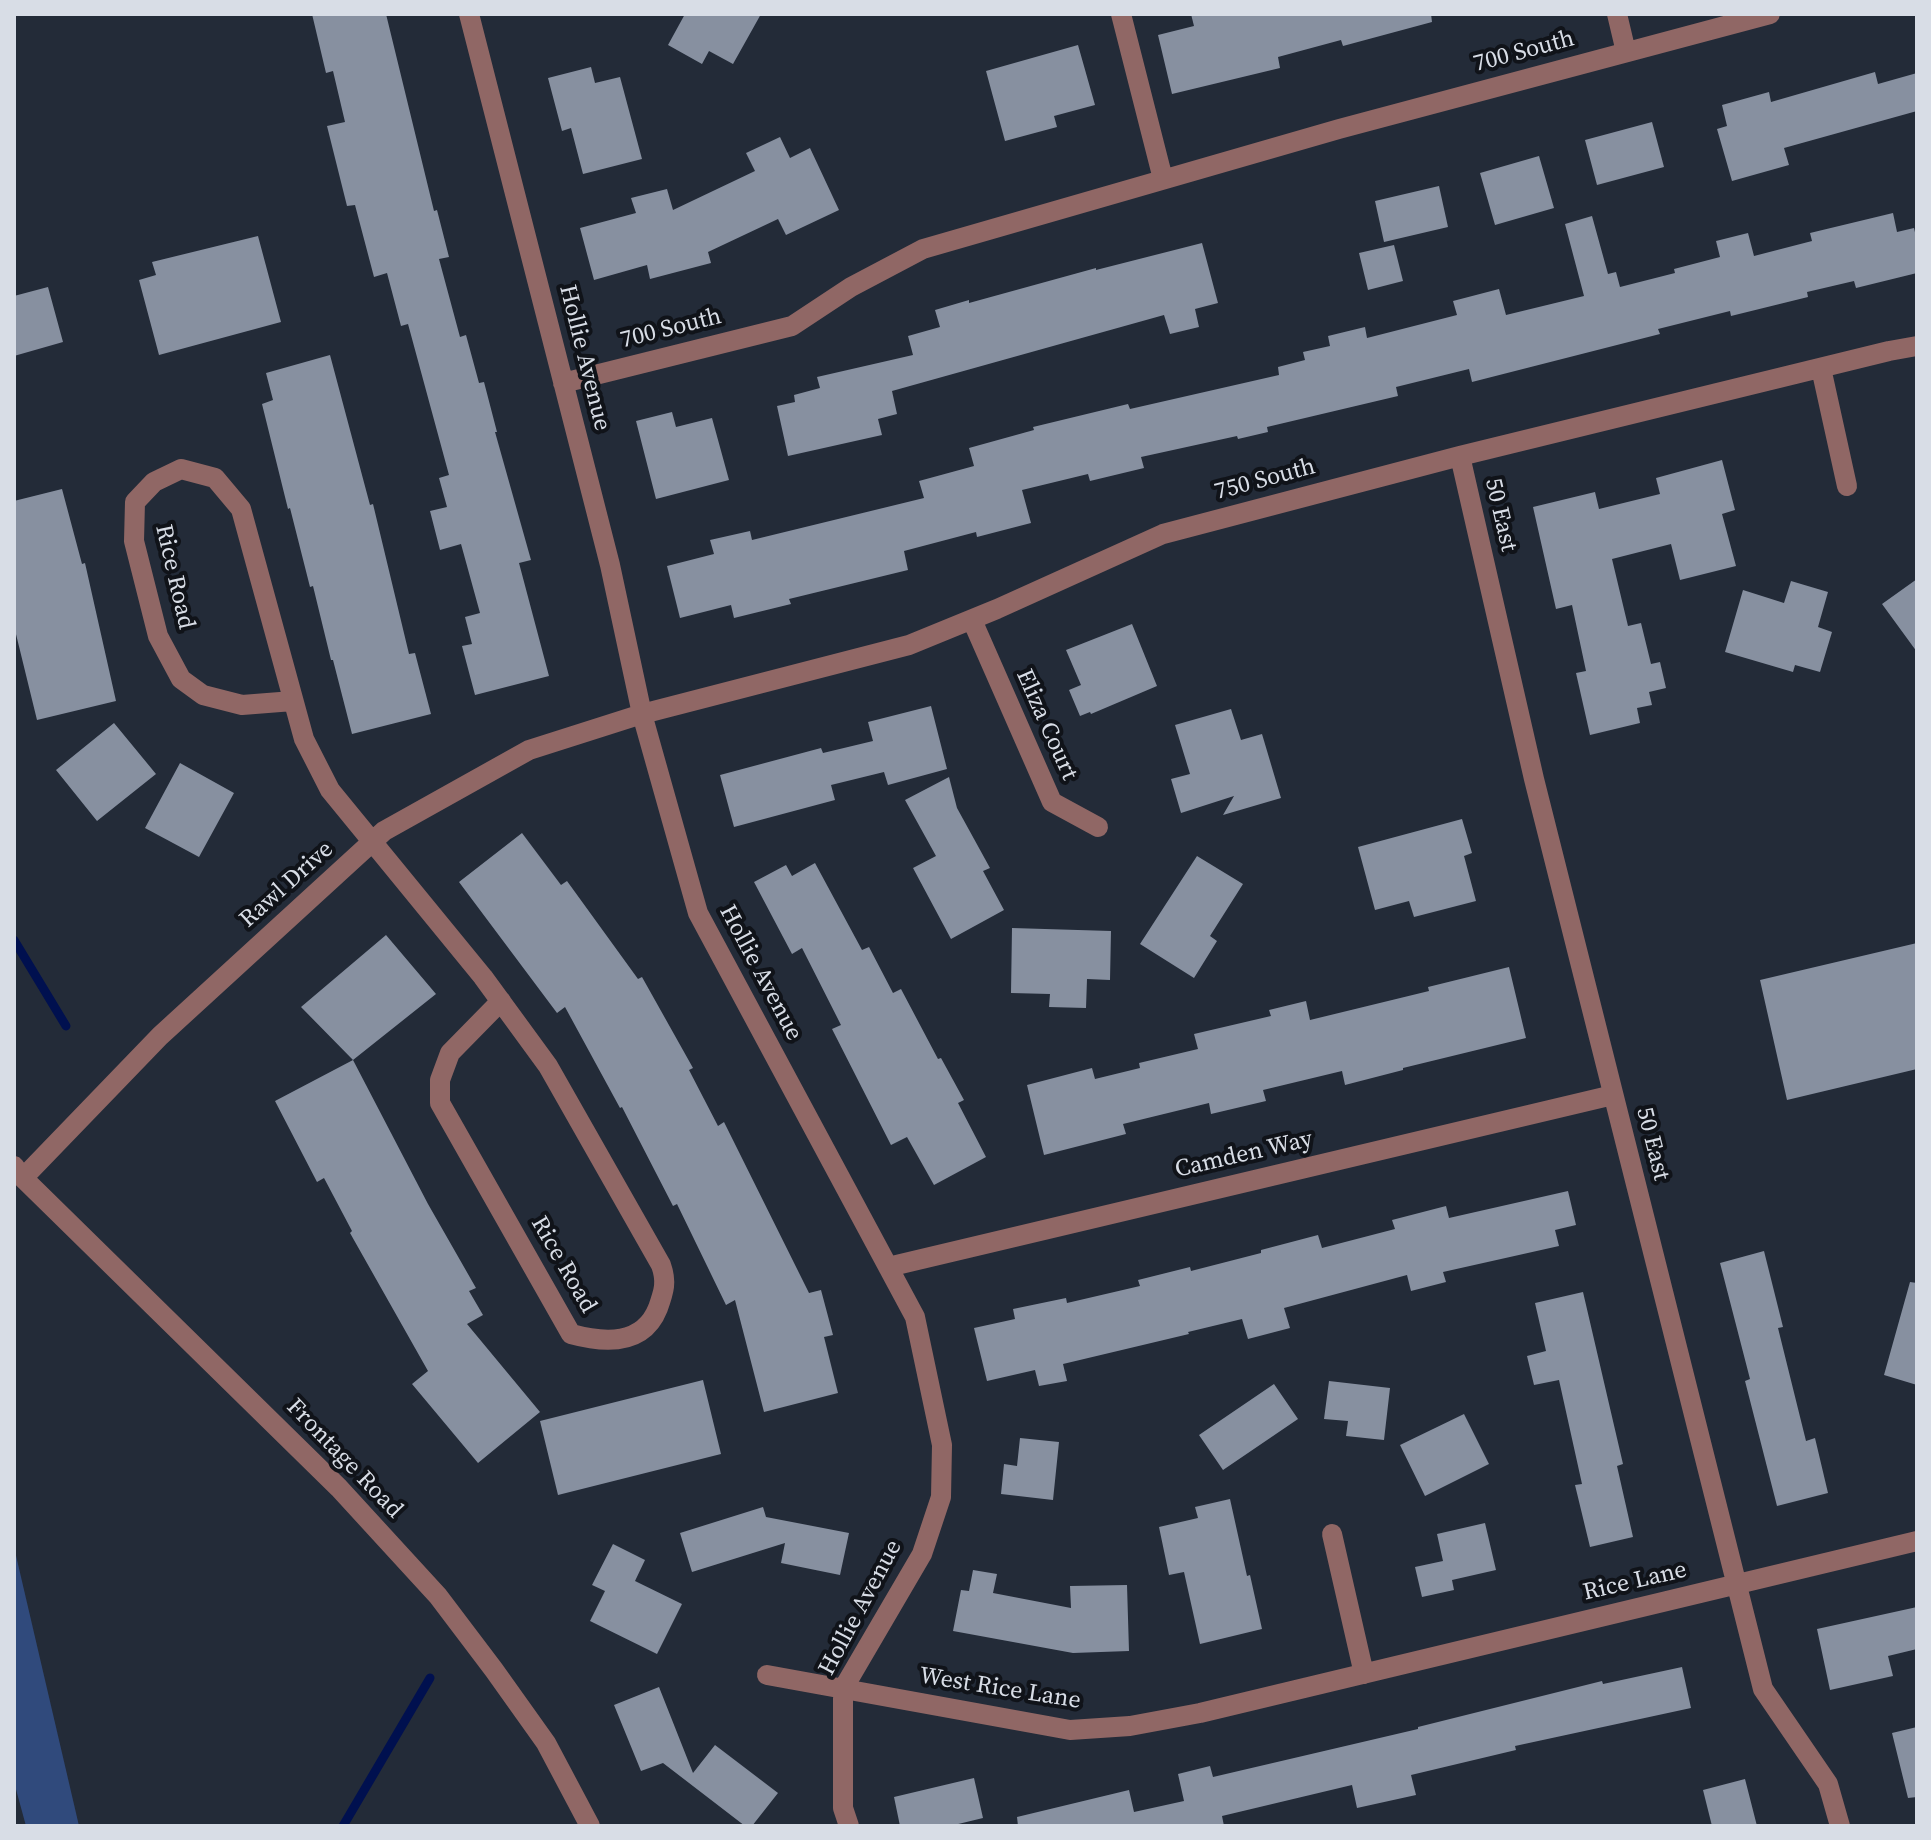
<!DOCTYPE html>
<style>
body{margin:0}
#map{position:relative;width:1931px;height:1840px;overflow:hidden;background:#232b38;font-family:"Source Serif 4",serif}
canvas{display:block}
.frame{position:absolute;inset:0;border:16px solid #d8dde6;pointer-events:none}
</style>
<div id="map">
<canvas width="1931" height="1840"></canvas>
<div class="frame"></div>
</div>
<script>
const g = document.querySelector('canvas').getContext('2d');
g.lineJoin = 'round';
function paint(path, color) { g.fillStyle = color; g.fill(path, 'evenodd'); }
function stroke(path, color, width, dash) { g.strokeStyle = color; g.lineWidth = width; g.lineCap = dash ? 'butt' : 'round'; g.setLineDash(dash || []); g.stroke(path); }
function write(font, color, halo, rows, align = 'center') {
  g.font = font + ' "Source Serif 4",serif'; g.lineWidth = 8; g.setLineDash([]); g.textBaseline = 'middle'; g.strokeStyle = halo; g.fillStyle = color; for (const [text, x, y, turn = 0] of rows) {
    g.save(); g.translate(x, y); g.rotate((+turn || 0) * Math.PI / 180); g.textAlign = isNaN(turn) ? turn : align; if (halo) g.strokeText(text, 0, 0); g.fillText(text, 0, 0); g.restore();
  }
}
paint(new Path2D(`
 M14,1547L76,1813L79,1826H26L14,1782Z`), '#304a7c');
stroke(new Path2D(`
 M14,940L66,1026
 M343,1826L430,1678`), '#00104f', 9);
paint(new Path2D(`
 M312,14H386L434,211L437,210L449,257L439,259L460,337L466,335L479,383L484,382L497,432H495L531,560L519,563L549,676L475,695L462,646L472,644L465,617L480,613L461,544L440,550L430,511L447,507L439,478L449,475L408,324L401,326L387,273L374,277L355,205L347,206L327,126L345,122L333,71L326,73Z
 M685,14H761L733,64L709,51L702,64L668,45Z
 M1191,14H1431L1432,22L1343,46L1341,40L1278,57L1280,68L1172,94L1158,35L1194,26Z
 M1078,45L1095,105L1054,116L1057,127L1005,141L986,71Z
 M591,67L595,83L620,77L642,159L583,174L571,128L562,131L548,78Z
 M1875,72L1878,84L1917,73V111L1784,148L1789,165L1732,181L1717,129L1727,126L1722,105L1769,92L1771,102Z
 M1652,122L1664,167L1597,185L1585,140Z
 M780,137L790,158L810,148L839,210L786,235L778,219L708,252L711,263L650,279L647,265L594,280L580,228L636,213L631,198L667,189L673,210L755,171L746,153Z
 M1539,156L1554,208L1495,225L1480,173Z
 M1439,186L1448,227L1384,242L1375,201Z
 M1893,213L1897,232L1914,228L1917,241V273L1856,288L1854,281L1807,292L1808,297L1731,316L1730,311L1658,329L1660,334L1472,382L1469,369L1396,387L1398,396L1267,427L1268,432L1238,439L1237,436L1141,457L1144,468L1090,481L1088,474L1022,490L1031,523L977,537L976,532L904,551L908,570L789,599L791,604L734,618L731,605L680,618L667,566L714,554L710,540L750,531L752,540L924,498L919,481L974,466L969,448L1034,430L1033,427L1128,404L1130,409L1279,375L1278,367L1305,360L1303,352L1330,346L1328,336L1365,327L1367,338L1457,315L1453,301L1499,289L1506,315L1584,296L1565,224L1592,216L1608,274L1616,272L1620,287L1675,273L1674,269L1720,257L1716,241L1748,233L1754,256L1812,241L1810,233Z
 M258,236L281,322L159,355L139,280L156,275L152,262Z
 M1202,243L1218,303L1195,309L1199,327L1170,334L1164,315L892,391L897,414L878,419L882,435L788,456L777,406L795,402L794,395L820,388L817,377L913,355L908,336L940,327L935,310L969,300V303L1096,268V270Z
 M1394,245L1403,281L1368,290L1359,253Z
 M48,287L63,342L14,356V296Z
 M330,355L370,505L373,504L409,654L415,653L431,714L352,734L333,660H331L313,586L310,587L290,508L288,509L262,404L273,400L266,373Z
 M672,412L676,427L712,418L729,480L656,499L636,421Z
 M1722,460L1735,510L1722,514L1736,566L1680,580L1671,544L1612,559L1628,626L1641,623L1651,664L1660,662L1666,688L1649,692L1652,705L1637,708L1640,723L1590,735L1576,673L1586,671L1572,605L1556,609L1533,507L1595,492L1599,509L1660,494L1656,478Z
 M62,489L82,564L85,563L116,701L37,720L14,626V501Z
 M1917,579V652L1882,604Z
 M1791,581L1828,592L1818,627L1832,632L1820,672L1795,665L1793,672L1725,652L1743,590L1784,603Z
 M1132,624L1157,686L1091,714L1090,712L1080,716L1069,690L1081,685L1066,650Z
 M931,706L947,769L888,785L884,772L831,785L835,800L734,827L720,775L821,748L823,753L873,741L868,722Z
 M1231,709L1241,740L1262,734L1281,798L1223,815L1234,796L1181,813L1171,779L1190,774L1175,725Z
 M114,723L156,774L97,821L56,770Z
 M180,763L234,793L199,857L145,828Z
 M949,777L957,808L990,868L983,871L1004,910L951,939L913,868L936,856L905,800Z
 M1462,819L1472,853L1464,856L1476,901L1414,917L1409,901L1375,910L1358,847Z
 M522,833L561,885L567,881L638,979L642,977L693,1068L689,1070L718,1126L724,1122L809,1293L821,1290L833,1335L824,1337L838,1393L764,1412L735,1300L726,1305L677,1204L673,1206L622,1107L620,1108L565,1007L557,1013L459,882Z
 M1197,856L1243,884L1210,936L1217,941L1194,978L1140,944Z
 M815,863L862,950L869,947L893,993L901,989L938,1059L941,1058L964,1100L958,1103L986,1157L934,1185L907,1137L891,1145L832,1029L841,1025L802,948L792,954L754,882L786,865L792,876Z
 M1012,928L1111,931L1110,980L1087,979L1086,1008L1049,1007L1050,994L1011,993Z
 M386,935L436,994L353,1060L428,1204L476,1288L469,1291L483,1315L467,1324L540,1412L478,1463L412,1384L428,1371L350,1233L352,1231L324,1178L317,1182L275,1101L353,1060L301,1007Z
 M1917,943V1069L1787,1100L1760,980Z
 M1509,967L1526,1038L1403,1068V1070L1345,1085L1342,1071L1263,1090L1266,1101L1211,1114L1209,1103L1123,1124L1126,1134L1044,1155L1027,1085L1092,1068L1095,1079L1140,1068L1139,1063L1198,1049L1194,1034L1271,1016L1269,1010L1306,1001L1310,1020L1429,991L1428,987Z
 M1568,1191L1576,1225L1555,1230L1559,1246L1443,1272L1446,1282L1411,1291L1407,1275L1284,1308L1290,1328L1248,1339L1242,1319L1188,1332L1189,1334L1063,1364L1067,1381L1039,1386L1035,1370L987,1381L974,1328L1015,1319L1013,1309L1066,1298L1067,1303L1140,1286L1138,1280L1190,1267L1191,1271L1261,1253V1250L1318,1235L1322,1248L1395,1229L1392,1220L1446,1206L1449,1218Z
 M1764,1251L1783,1327L1778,1328L1806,1441L1815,1438L1828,1493L1777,1506L1745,1381L1750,1379L1720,1263Z
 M1910,1282L1917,1283V1385L1884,1375Z
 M1583,1292L1623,1464L1617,1466L1633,1537L1590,1547L1575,1485L1582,1484L1559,1380L1534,1385L1527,1356L1546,1351L1535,1303Z
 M703,1380L721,1454L558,1495L540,1421Z
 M1329,1381L1390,1388L1384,1440L1346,1436L1348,1421L1324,1419Z
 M1274,1384L1298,1419L1223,1470L1199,1435Z
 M1464,1414L1489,1464L1425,1496L1400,1445Z
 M1020,1438L1059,1442L1053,1500L1001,1494L1004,1464L1017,1466Z
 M1230,1499L1247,1576L1250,1575L1262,1629L1200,1644L1184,1572L1169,1575L1159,1527L1198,1518L1195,1507Z
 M763,1507L766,1517L849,1533L840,1575L781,1563L785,1543L692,1572L680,1533Z
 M1485,1523L1496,1570L1452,1580L1454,1590L1422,1597L1415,1567L1443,1561L1437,1534Z
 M613,1544L645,1560L635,1581L682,1604L657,1654L590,1621L605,1591L592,1585Z
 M973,1570L997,1574L993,1593L1071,1608L1070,1586L1127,1585L1129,1651L1073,1653L953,1631L961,1590L969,1591Z
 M1917,1607V1649L1888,1656L1893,1676L1830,1690L1817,1629Z
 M1682,1667L1691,1708L1515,1746L1516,1750L1411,1775L1416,1795L1357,1808L1352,1785L1222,1816L1224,1826H1018L1017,1817L1129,1790L1134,1812L1184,1801L1178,1774L1210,1766L1213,1777L1418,1729V1727L1602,1681L1603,1684Z
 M659,1687L693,1773L715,1745L778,1793L752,1826H745L663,1763L641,1771L614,1705Z
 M1917,1727V1797L1908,1798L1892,1733Z
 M974,1778L983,1818L950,1826H900L894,1797Z
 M1745,1779L1757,1826H1712L1703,1790Z`), '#8790a0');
stroke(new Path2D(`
 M469,14L610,565L642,714L698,913L915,1317L942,1445L941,1497L922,1554L843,1689V1808L849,1826
 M1121,14L1163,179
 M1617,14L1626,52
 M1821,368L1847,486
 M563,383L792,326L851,287L923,249L1339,129L1770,14
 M1460,456L1534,779L1763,1689L1828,1784L1840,1826
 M972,620L1052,802L1098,827
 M293,701L242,705L203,695L181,679L158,636L134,541L135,502L154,482L181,469L215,478L241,509L304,739L330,790L483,977L548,1066L661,1265C667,1282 664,1291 658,1308C643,1346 604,1343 571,1334L440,1103V1080L450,1053L501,1001
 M14,1166L23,1178L339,1488L438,1596L494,1670L546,1743L590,1826
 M23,1178L160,1036L384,831L529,750L642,714L909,645L997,609L1163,534L1460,456L1889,351L1917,346
 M888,1267L1613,1095
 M1332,1534L1364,1674
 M767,1675L1070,1730L1130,1726L1200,1713L1917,1541`), '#906765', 20);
write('24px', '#d8dde6', '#101319', [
 ["700 South",1524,52,-15],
 ["700 South",671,329,-14],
 ["Hollie Avenue",584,358,76],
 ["750 South",1265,480,-15],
 ["50 East",1500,515,77],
 ["Rice Road",174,577,77],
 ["Eliza Court",1046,725,66],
 ["Rawl Drive",287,885,-42],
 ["Hollie Avenue",760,973,62],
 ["50 East",1652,1144,76],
 ["Camden Way",1244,1155,-13],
 ["Rice Road",563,1265,60],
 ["Frontage Road",344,1459,46],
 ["Rice Lane",1635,1582,-13],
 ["Hollie Avenue",861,1608,-62],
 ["West Rice Lane",1000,1689,9]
]);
</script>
